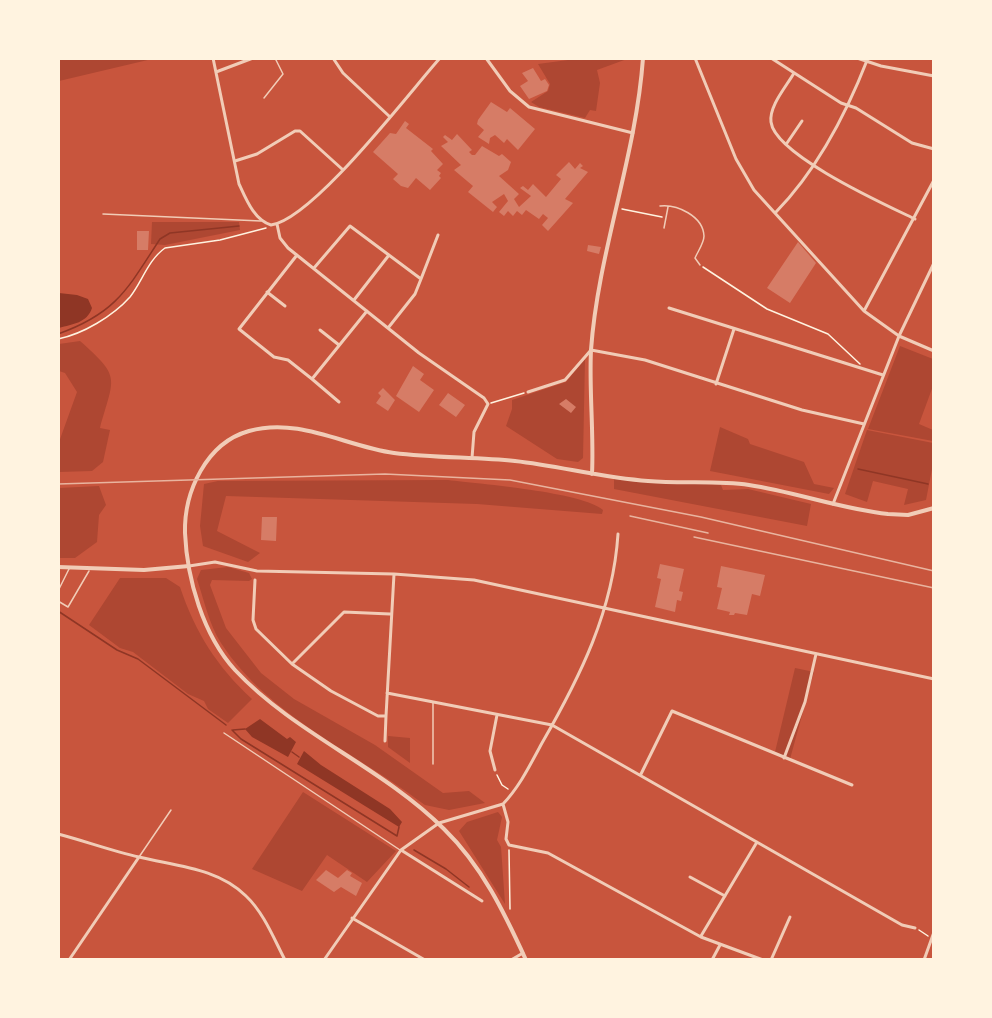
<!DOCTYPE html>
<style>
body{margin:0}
#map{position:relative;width:992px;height:1018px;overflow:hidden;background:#c8553d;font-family:Mulish,sans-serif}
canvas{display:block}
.frame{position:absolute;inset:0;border:60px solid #fff3e0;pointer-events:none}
</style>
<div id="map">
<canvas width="992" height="1018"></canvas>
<div class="frame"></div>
</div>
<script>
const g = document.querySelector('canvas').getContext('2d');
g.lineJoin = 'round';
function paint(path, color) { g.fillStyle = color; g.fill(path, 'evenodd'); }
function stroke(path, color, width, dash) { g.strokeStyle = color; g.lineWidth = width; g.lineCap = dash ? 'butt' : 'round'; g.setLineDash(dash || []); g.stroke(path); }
paint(new Path2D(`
 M59,58H152V59L59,81Z
 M583,58L627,59L597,70L600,83L596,111L590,110L585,118L539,107L531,102L548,91L550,84L538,64Z
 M152,222H239L240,230L165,245L151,244Z
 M80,341C122,378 114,377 100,428L110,430L103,462L92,471L59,472V442L77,392L65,373L59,371V344Z
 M900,346L933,359V386L919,424L933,430V441L868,429Z
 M585,359L583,458L578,462L557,459L506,426L512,409V400L566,382Z
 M720,427L748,439L750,444L804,462L814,484L834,488L829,494L710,471Z
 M867,430L933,443V464L926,500L904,505L908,489L873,481L867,502L845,494Z
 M614,478L721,485L723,490L748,489L811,504L807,526L614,489Z
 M448,480C480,484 583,492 603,510L602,514L477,504L226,496L217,531L260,553L248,562L203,546L200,526L204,484L218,481Z
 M99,486L106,505L99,515L97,542L75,558H59V488Z
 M228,567L249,573L252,579L249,581L212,580L210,585L226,628L261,673L294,699L375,745L443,793L469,791L485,803L449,810L425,805C357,753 269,717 221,643C209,624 204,600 197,579L201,570Z
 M120,578H166L180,587C195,632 217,667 252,699L228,723L208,709L204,701L188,694L133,652L120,648L89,625Z
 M795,668L814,672L790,759L775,752Z
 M388,736L410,738V763L388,747Z
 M303,792L396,851L367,882L327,855L302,891L252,869Z
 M498,812L502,817L497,840L501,847L505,904L459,831L467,822Z`), '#ae4732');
paint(new Path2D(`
 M59,293L77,295L88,299L92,308C87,323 73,324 59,328Z
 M260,719L287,739L290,737L296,742L288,757L252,737L245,729Z
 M304,751L321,765L390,809L402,822L399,827L297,764Z`), '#8f3625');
stroke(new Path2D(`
 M58,334C117,313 128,288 160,239L170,233L239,226
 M858,469L928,484
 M58,611L117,650L138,659L226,725
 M232,730L241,739L397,836L399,827
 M233,730L245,729
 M292,752L299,757
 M414,850L446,869L469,887`), '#8f3625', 1.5);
paint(new Path2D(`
 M533,68L541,81L545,79L549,85L547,91L529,99L520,86L528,81L522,73Z
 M491,102L507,112L510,108L535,129L518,150L507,139L504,143L495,135L490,138L489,144L478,137L484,130L477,124L478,120Z
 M405,121L409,124L406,128L433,149L431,151L443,164L437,170L441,173L439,176L441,178L430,190L416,178L408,188L401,186L393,179L398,174L373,152L390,133L396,134Z
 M457,134L472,150L469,152L472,155H475L482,146L499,156L502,154L511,162L508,170L499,176L519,194L514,199L519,207L531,196L520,188L523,186L528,190L533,184L546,197L561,179L556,175L569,162L575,169L580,163L583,166L580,168L588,172L565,199L573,203L548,231L542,225L548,218L543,214L539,219L526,210L522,215L517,211L513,216L508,211L504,216L499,212L508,201L504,194L492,202L497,207L493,212L468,192L473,186L454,170L461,165L441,146L448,142L443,137L445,135L452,140Z
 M137,231H149L148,250H137Z
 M798,242L816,263L790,303L767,288Z
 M588,245L601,247L599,254L587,251Z
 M413,366L424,374L420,380L434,390L419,412L396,396Z
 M383,388L395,400L388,411L376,403L381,396L378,393Z
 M448,393L465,405L456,417L439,405Z
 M566,399L576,407L571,413L559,404Z
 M262,517H277L276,541L261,540Z
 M660,564L684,569L679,591L683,592L681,601L677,600L675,612L655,607L661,579L657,578Z
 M721,566L765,575L760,596L752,594L747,615L735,613L734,615H729L730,612L717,609L722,588L717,587Z
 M326,870L338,878L347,870L352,873L350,876L362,883L356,896L341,887L334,892L316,880Z`), '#d67c66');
stroke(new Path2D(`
 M622,209L662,217
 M703,267L767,309L828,334L860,364
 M58,339C83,334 113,316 130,297C142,282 148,260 165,248L220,240L266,228
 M491,403L524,393
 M497,775L502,785L508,789
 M509,850L510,909
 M919,930L928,936`), '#fff3e0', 1.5);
stroke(new Path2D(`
 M264,98L283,74L275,58
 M660,206C677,204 703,216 704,236C704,243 698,251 695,258L700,265
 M103,214L261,221
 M664,228L668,207
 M58,591L69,569
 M58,601L68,607L89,571
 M224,733L400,850
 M433,764V702
 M139,857L171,810`), '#f1ccb7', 1.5);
stroke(new Path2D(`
 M213,58L239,184C246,199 254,220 271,225C313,219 408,94 440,58
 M333,58L343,73L389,116
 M486,58L510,91L529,107L633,133
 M695,58L736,159L754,190L864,311L899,336L934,351
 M771,58L841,103L856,108L912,143L934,149
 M857,58L881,66L934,76
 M216,72L253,58
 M794,73C786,87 769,106 771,122C775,155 886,205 915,219
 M787,143L802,121
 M235,161L257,154L295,131H300L342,169
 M776,212C816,171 847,112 868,58
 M277,224L280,238L288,248L419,353L484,398L488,404L474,432L472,458
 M297,255L239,329L274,357L288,360L312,379L367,311
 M314,268L350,226L421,279L415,294L388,328
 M421,279L438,235
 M267,292L285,306
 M354,300L389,255
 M669,308L883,375
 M864,311L934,180
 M320,330L339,345
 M312,379L339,402
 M716,384L734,329
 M528,392L565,380L591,350L645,360L802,410L864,424
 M833,504L899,336L934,263
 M618,534C613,611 580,677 542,743C530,765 520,786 503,804L508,822L506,839L509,845L548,853L701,937L763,960
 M189,566L215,562L257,571L394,574L474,580L934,679
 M255,580L253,620L256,629L292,664L331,691L378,716H386L394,574
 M292,664L344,612L390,614
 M387,693L552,725L902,925L915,928
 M385,741L386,716
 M784,758L805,702L816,654
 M495,770L490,751L497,715
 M641,774L672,711L852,785
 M58,834C85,841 112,851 139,857C176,866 218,868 246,896C264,913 274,939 285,960
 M401,850L482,901
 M690,877L725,896
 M352,918L425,960
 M701,936L757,842
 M69,960L139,857
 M324,960L401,850L439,823L503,804
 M511,960L523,953
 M712,960L720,945
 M771,960L790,917
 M924,960L934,932`), '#f1ccb7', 3);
stroke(new Path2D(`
 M592,474C594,433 589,391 591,350C598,252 636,157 643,58
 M58,567L144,570L189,566
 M526,960C504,912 482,866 444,829C382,767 295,734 235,670C203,635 187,579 185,533C184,492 206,443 249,431C299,417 345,446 394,453C434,458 475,457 515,461C560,466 603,478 648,481C682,484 717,480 749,485C796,492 841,509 888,514L908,515L934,508`), '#f1ccb7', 4);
stroke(new Path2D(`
 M58,484L385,474L510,480L701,517L934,571
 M630,516L708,533
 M694,537L934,588`), '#e9b49f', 1.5);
</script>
